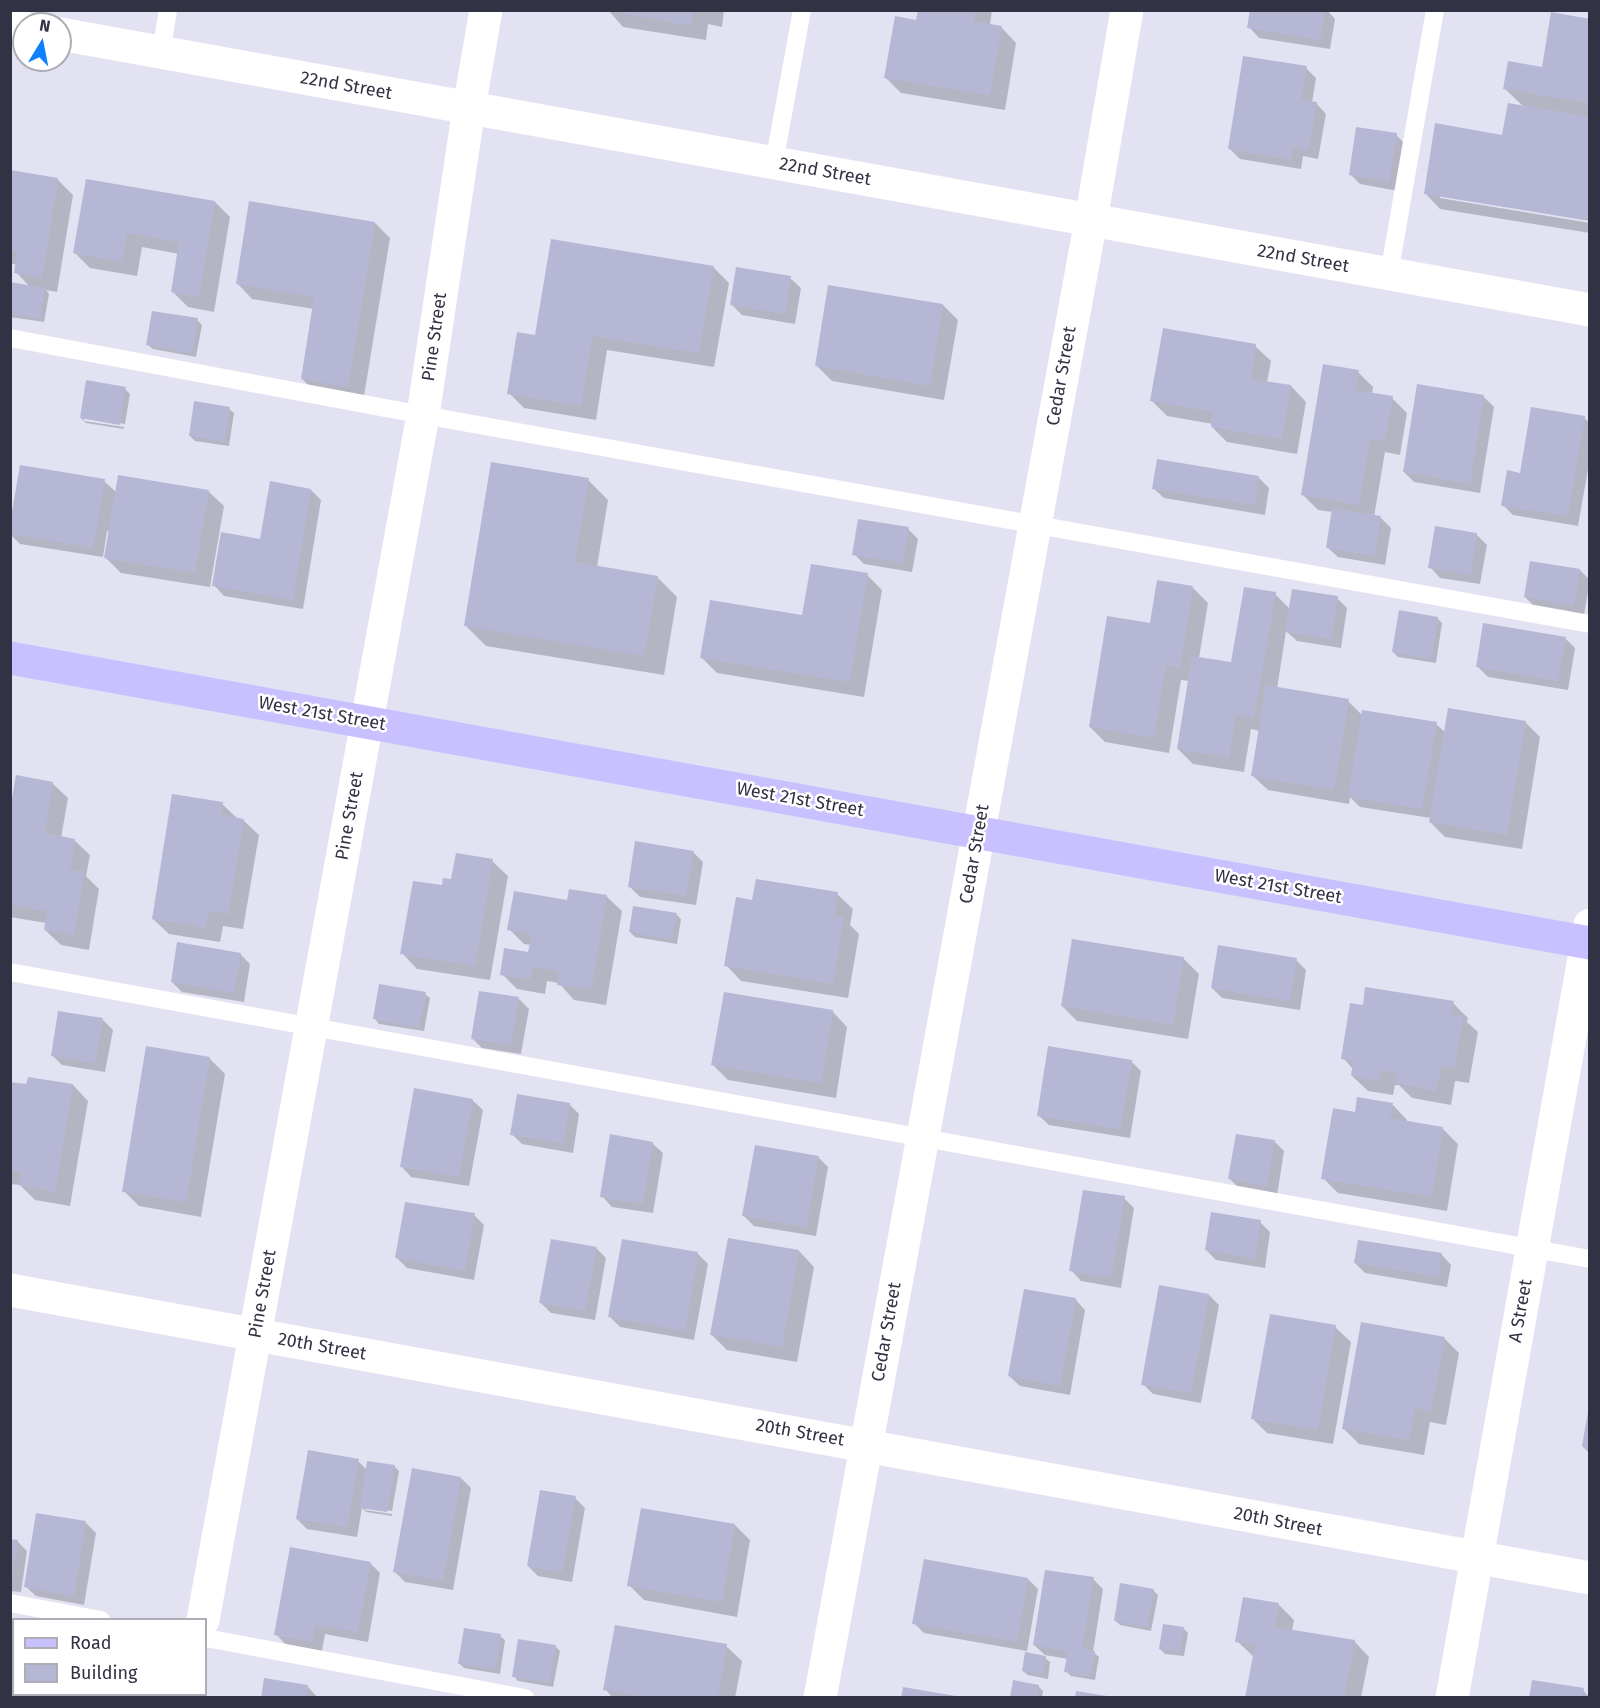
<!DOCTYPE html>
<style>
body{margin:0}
#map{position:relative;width:1600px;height:1708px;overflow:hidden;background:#e3e2f3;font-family:"Fira Sans",sans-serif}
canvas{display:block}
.frame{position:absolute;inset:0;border:12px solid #323245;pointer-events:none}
.legend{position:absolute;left:12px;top:1618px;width:195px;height:78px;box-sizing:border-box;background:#fff;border:2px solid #adadb5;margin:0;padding:8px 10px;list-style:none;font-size:18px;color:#323245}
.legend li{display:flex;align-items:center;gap:12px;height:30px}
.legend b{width:30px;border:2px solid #adadb5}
.north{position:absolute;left:12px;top:12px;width:60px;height:60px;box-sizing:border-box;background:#fff;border:2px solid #adadb5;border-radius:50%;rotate:10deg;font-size:16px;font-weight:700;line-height:24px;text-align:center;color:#323245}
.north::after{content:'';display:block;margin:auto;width:21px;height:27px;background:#0d80ff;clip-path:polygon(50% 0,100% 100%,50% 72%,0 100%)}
</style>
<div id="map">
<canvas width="1600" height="1708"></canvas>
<div class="frame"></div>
<ul class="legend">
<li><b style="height:8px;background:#c8c0ff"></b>Road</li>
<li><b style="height:16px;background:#b6b7d5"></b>Building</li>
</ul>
<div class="north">N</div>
</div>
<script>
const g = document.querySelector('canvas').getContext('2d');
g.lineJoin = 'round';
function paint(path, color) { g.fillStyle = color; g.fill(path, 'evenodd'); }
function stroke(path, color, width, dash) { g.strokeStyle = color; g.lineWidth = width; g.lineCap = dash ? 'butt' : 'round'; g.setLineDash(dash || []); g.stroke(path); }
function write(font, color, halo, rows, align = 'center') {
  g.font = font + ' "Fira Sans",sans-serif'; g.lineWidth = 5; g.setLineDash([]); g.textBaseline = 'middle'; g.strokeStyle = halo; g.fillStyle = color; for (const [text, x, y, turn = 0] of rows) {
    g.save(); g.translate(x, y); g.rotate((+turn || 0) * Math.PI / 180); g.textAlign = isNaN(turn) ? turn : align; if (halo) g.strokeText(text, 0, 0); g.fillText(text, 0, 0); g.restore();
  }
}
paint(new Path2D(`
 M608,10H724L722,27L708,24L706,40L623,27Z
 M919,10H992L990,25L1001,27L1016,43L1005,110L901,93L886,78L917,22Z
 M1252,10H1327L1335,19L1330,49L1259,38L1249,27Z
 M1590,20V220L1440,195V198L1590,223V233L1440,209L1425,193L1504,136L1524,107L1505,89L1543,69Z
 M1306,68L1316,78L1312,103H1316L1326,114L1318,159L1303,156L1301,169L1240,159L1230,149Z
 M1396,135L1406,145L1398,191L1360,184L1350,174Z
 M10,172L58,180L73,195L57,292L46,290L49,294L44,322L10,317V283L30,287L16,272L17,265L10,263Z
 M87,181L215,202L230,217L214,312L188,307L173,292L179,254L142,247L137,276L90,268L75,253Z
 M375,223L390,238L363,402L318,394L302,379L314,309L252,299L237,283Z
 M713,267L729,283L714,367L607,350L596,420L524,408L509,393L537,337Z
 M790,278L801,288L795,324L742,315L732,305Z
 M943,305L958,320L944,400L832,381L817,366Z
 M197,320L202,325L196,357L153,349L148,345Z
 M1255,346L1271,361L1267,383L1291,386L1306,402L1297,454L1227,442L1212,427L1213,424L1167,416L1152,401Z
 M1358,372L1373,387L1372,394L1392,398L1407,413L1400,455L1385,452L1374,517L1381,518L1391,528L1385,565L1338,557L1327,547L1333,512L1318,510L1302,494Z
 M125,389L130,394L125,424L84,418V421L124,427V429L86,423L81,418Z
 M1484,397L1494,407L1480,493L1414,482L1404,472Z
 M229,409L234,413L229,446L195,441L190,436Z
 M1584,418L1590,423V458L1578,526L1513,515L1503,505L1521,474Z
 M1158,461L1259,478L1269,488L1265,515L1164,498L1153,488Z
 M588,480L608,500L597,567L657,577L677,597L664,675L486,646L466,626Z
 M104,481L117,493L208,491L224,506L210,587L121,573L106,558L110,532L107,531L103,557L20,544L10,534Z
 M311,490L321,500L303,609L224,596L214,585Z
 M908,529L918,539L912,572L864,564L854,554Z
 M1477,535L1487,545L1480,584L1440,578L1430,567Z
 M1580,570L1590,580L1584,615L1535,607L1525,597Z
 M867,575L882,590L864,697L717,673L701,657L803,617Z
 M1193,588L1208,603L1199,658L1232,664L1275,594L1290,609L1337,598L1347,608L1341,648L1297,641L1286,631L1277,689L1348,701L1363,716L1436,724L1445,732L1525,722L1540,737L1522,849L1445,837L1430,822L1431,818L1360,807L1350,797L1349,804L1268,790L1252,775L1260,731L1251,729L1244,772L1193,764L1178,749L1189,681L1181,680L1169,753L1105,742L1090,727L1151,625Z
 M1437,618L1442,623L1436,663L1398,657L1393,652Z
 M1565,638L1575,648L1568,690L1488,677L1478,667Z
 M52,783L68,798L61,838L74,840L90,855L86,876L99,889L89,950L61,945L45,930L46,923L10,917V819Z
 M222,804L238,819L243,820L259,835L243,929L223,926L220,942L169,934L153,919Z
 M693,852L703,862L696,905L640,897L630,887Z
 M492,861L508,876L490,980L417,969L402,953L443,887Z
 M837,894L853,909L850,925L859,934L848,998L741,981L726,965L753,901Z
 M606,896L622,911L606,1005L574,1000L559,983L547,981L545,994L517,989L502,974L530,954L531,945L524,944L509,929L568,901Z
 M676,914L681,919L677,944L635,937L630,932Z
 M1073,940L1184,959L1199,974L1188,1039L1077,1021L1062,1006Z
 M240,954L250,964L244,1002L182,992L172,982Z
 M1296,960L1306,970L1300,1010L1222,998L1212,988Z
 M425,994L430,998L424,1031L379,1024L375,1019Z
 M519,999L529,1009L521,1054L482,1048L472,1038Z
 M1453,1003L1468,1018L1467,1022L1478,1032L1469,1083L1455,1081L1451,1105L1412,1098L1399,1085H1395L1393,1095L1368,1091L1352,1076L1353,1069L1343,1058L1364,1007Z
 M832,1011L847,1027L836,1098L728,1080L713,1065Z
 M103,1020L113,1030L105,1072L62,1065L52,1055Z
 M209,1058L225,1074L201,1217L139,1206L124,1191Z
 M1131,1061L1141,1071L1130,1138L1049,1125L1038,1115Z
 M10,1083L28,1086L73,1085L88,1101L70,1206L35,1200L20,1185L10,1184Z
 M472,1100L483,1110L469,1186L411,1177L401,1166Z
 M569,1104L579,1114L573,1153L522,1144L512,1134Z
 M1392,1104L1407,1120V1123L1443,1129L1458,1144L1447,1211L1338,1193L1323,1178L1356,1114Z
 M1274,1141L1284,1151L1277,1196L1240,1189L1230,1179Z
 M652,1143L663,1153L653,1213L612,1207L602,1196Z
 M818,1157L828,1167L816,1236L754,1226L743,1215Z
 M1124,1198L1134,1208L1121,1288L1081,1281L1071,1270Z
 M474,1215L484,1225L474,1280L407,1268L397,1258Z
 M1260,1222L1270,1232L1265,1268L1216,1260L1206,1250Z
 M624,1241L698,1254L708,1264L694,1340L620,1327L610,1317Z
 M596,1248L606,1258L595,1320L551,1313L541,1303Z
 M799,1251L814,1267L797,1362L727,1350L712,1335Z
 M1441,1254L1451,1265L1447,1287L1365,1273L1355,1263Z
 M1209,1295L1219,1305L1201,1403L1153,1394L1143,1384Z
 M1075,1299L1085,1310L1070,1395L1020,1386L1009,1376Z
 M1335,1327L1351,1342L1333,1444L1267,1433L1252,1418Z
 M1444,1338L1459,1353L1446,1425L1430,1422L1424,1455L1359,1444L1344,1429Z
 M358,1461L367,1470L394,1466L399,1471L392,1511L365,1507V1510L392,1514V1516L366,1512L362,1508L357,1537L307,1529L297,1519Z
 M461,1478L471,1488L453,1590L405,1582L395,1572Z
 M575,1498L585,1508L572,1582L538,1576L528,1566Z
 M86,1523L96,1533L84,1605L36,1596L25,1586Z
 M735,1525L750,1540L737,1617L644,1600L629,1585Z
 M10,1540L17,1541L27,1551L21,1592L10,1591Z
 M370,1563L380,1573L368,1642L325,1634L322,1651L286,1645L276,1634Z
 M1028,1579L1038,1589L1027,1651L924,1633L914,1623Z
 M1093,1579L1103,1589L1093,1652L1099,1657L1095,1680L1071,1676L1066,1671L1068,1659L1045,1655L1034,1645Z
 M1153,1590L1158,1595L1151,1631L1120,1625L1115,1620Z
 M1278,1604L1294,1620L1292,1631L1354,1641L1369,1657L1361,1698H1247L1254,1657L1237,1641Z
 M1184,1629L1188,1633L1184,1656L1165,1654L1160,1649Z
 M10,1633L14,1636V1683L11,1698Z
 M500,1636L505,1640L500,1674L464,1668L459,1663Z
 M555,1646L560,1651L553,1687L518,1681L514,1676Z
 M726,1646L742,1661L735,1698H613L605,1689Z
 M1045,1658L1050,1662L1048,1679L1028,1675L1023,1671Z
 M1038,1686L1043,1691L1042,1698H1011Z
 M308,1687L318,1698H262Z
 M1583,1690L1590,1698H1530Z
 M97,1694H115V1697Z`), '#0003');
paint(new Path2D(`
 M606,10H693L691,26Z
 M918,10H975L973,21L1002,26L990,95L884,78L895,16L916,20Z
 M1250,10H1325L1320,40L1247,28Z
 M1551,12L1590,19V89L1587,103L1503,89L1508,61L1542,67Z
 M1243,56L1307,66L1301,100L1317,102L1308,150L1293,147L1291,160L1228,149Z
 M1508,103L1590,117V221L1424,194L1435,123L1502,135Z
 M1356,127L1397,133L1389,182L1349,175Z
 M10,170L58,178L42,278L14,273L17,253L10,252Z
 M86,179L215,201L199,297L171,292L179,242L127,233L122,262L73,253Z
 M249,201L375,222L348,387L301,379L314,297L236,284Z
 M551,239L714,266L699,353L592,336L581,406L507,394L517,332L535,335Z
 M736,267L791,276L785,314L730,305Z
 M10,282L45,288L40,319L10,314Z
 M828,285L943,304L930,386L815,366Z
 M152,311L198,318L192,353L146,345Z
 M1163,328L1256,344L1251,379L1291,385L1282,439L1211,427L1213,412L1150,401Z
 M1323,364L1359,370L1355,390L1393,396L1385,441L1370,438L1359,505L1301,495Z
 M86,380L126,387L120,425L80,418Z
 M1417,384L1484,395L1470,484L1403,472Z
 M194,401L230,407L225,442L189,436Z
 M1531,407L1585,416L1568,516L1501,506L1507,470L1520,473Z
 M1157,459L1259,476L1255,505L1152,489Z
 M491,462L589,478L575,562L658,576L644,656L464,626Z
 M20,465L105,479L93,548L10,534V523Z
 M118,475L209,490L195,573L104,558Z
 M270,481L311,489L293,600L212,586L221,532L260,539Z
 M1332,508L1381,516L1375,556L1326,548Z
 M858,519L909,527L903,563L852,555Z
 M1435,526L1477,533L1471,575L1428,568Z
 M1530,561L1580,569L1574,606L1524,597Z
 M811,564L868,573L850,682L700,658L710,600L802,615Z
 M1157,580L1193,586L1180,668L1166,665L1154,738L1089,727L1107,616L1150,623Z
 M1244,587L1276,592L1254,718L1236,715L1229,758L1177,749L1192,656L1231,662Z
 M1292,589L1338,596L1331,639L1285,632Z
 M1399,610L1438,617L1431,659L1392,652Z
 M1483,623L1566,637L1558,681L1476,667Z
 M1266,685L1349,699L1334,790L1251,776Z
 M1448,708L1526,721L1507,835L1429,822Z
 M1362,710L1437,722L1422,809L1348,797Z
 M16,775L53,782L45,833L75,839L70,870L84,872L74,936L44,930L47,911L10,905V810Z
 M172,794L223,802L221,815L244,819L228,914L208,911L205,928L152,919Z
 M635,841L694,851L686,896L628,887Z
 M456,853L493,859L475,966L400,954L413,881L442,885L443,878L451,879Z
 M756,879L838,892L834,916L844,917L833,984L724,966L736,897L752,900Z
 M569,889L607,895L591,990L557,985L559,971L532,966L530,980L500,975L504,948L528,952L532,934L507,930L514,891L567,900Z
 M633,906L677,913L672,940L629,932Z
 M1072,939L1184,957L1173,1025L1061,1006Z
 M177,942L241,953L234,993L171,982Z
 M1218,945L1297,958L1290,1001L1211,988Z
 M379,984L426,992L419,1028L373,1019Z
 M1365,987L1454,1001L1451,1014L1463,1016L1454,1069L1441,1066L1436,1091L1395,1083L1397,1073L1380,1070L1378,1081L1351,1076L1353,1061L1341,1059L1350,1003L1363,1005Z
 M479,991L519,997L511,1045L471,1039Z
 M724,992L833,1010L821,1083L711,1065Z
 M58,1011L103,1018L95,1063L51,1056Z
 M146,1046L210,1057L186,1202L122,1192Z
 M1048,1046L1132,1060L1120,1129L1037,1116Z
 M28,1077L73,1084L55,1192L18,1185L21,1173L10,1171V1082L26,1084Z
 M414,1088L473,1099L459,1177L400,1167Z
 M517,1094L570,1103L563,1143L510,1135Z
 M1357,1097L1393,1103L1390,1118L1443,1127L1432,1197L1321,1179L1333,1108L1355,1112Z
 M610,1134L653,1142L643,1204L600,1197Z
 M1236,1134L1275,1140L1267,1186L1228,1179Z
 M755,1145L819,1156L806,1227L742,1216Z
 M1083,1190L1125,1196L1111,1278L1069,1271Z
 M405,1202L475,1213L465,1271L395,1258Z
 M1211,1212L1261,1220L1255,1259L1205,1250Z
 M728,1238L799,1250L782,1347L710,1335Z
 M551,1239L597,1247L585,1311L539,1303Z
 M622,1239L698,1252L685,1331L608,1317Z
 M1358,1240L1442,1253L1438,1277L1354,1263Z
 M1159,1285L1209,1294L1191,1393L1141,1385Z
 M1024,1289L1076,1298L1060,1386L1008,1376Z
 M1270,1314L1336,1325L1318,1430L1251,1419Z
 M1361,1322L1445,1337L1431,1411L1415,1408L1409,1440L1342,1429Z
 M1588,1412L1590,1413V1454L1582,1446Z
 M308,1450L359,1459L347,1527L296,1519Z
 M367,1461L395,1465L387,1512L360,1508Z
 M412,1468L461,1477L443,1581L393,1572Z
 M540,1490L576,1496L562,1573L527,1566Z
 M641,1508L735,1524L722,1602L627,1586Z
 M36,1513L86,1521L74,1596L24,1587Z
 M10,1539L18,1540L12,1577H10Z
 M290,1547L371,1562L358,1632L315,1625L312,1642L274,1635Z
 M924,1559L1028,1578L1017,1642L912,1624Z
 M1045,1570L1094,1577L1082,1649L1095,1651L1091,1677L1064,1672L1068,1651L1033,1645Z
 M1120,1583L1154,1589L1147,1627L1114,1621Z
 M1243,1597L1279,1603L1275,1627L1355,1640L1344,1698H1245L1255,1645L1235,1642Z
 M1163,1624L1184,1627L1180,1652L1159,1649Z
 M615,1625L727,1644L718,1698H650L603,1690Z
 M464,1628L501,1634L495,1670L458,1664Z
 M518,1639L556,1645L549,1683L512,1677Z
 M1025,1652L1046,1656L1043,1675L1022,1671Z
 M264,1678L308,1685L306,1698H261Z
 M1013,1680L1039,1685L1037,1698H1010Z
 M1532,1680L1584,1688L1582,1698H1529Z
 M903,1687L956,1696V1698H901Z
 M1076,1691L1107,1696V1698H1075Z`), '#b6b7d5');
stroke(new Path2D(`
 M161,52L168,10
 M774,163L802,10
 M1389,274L1435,10
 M10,338L423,415L1590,624
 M10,972L1590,1259
 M10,1603L101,1620
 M206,1638L525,1698`), '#fff', 18);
stroke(new Path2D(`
 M10,25L24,28
 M60,34L1590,310
 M10,1290L1590,1578
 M203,1620L423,415L469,108L486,10
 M189,1698V1694
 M820,1698L1091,220L1127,10
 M1452,1698L1590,925`), '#fff', 33);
stroke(new Path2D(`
 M10,658L1590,943`), '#c8c0ff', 33);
write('18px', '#323245', '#fff', [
 ["22nd Street",346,86,10],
 ["22nd Street",825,172,10],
 ["22nd Street",1303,259,10],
 ["Pine Street",435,337,-82],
 ["Cedar Street",1062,376,-80],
 ["West 21st Street",322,714,10],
 ["West 21st Street",800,800,10],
 ["Pine Street",350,816,-80],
 ["Cedar Street",975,854,-80],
 ["West 21st Street",1278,887,10],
 ["Pine Street",263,1294,-80],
 ["A Street",1521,1311,-80],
 ["Cedar Street",887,1332,-80],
 ["20th Street",322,1347,10],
 ["20th Street",800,1433,10],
 ["20th Street",1278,1522,11]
]);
</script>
